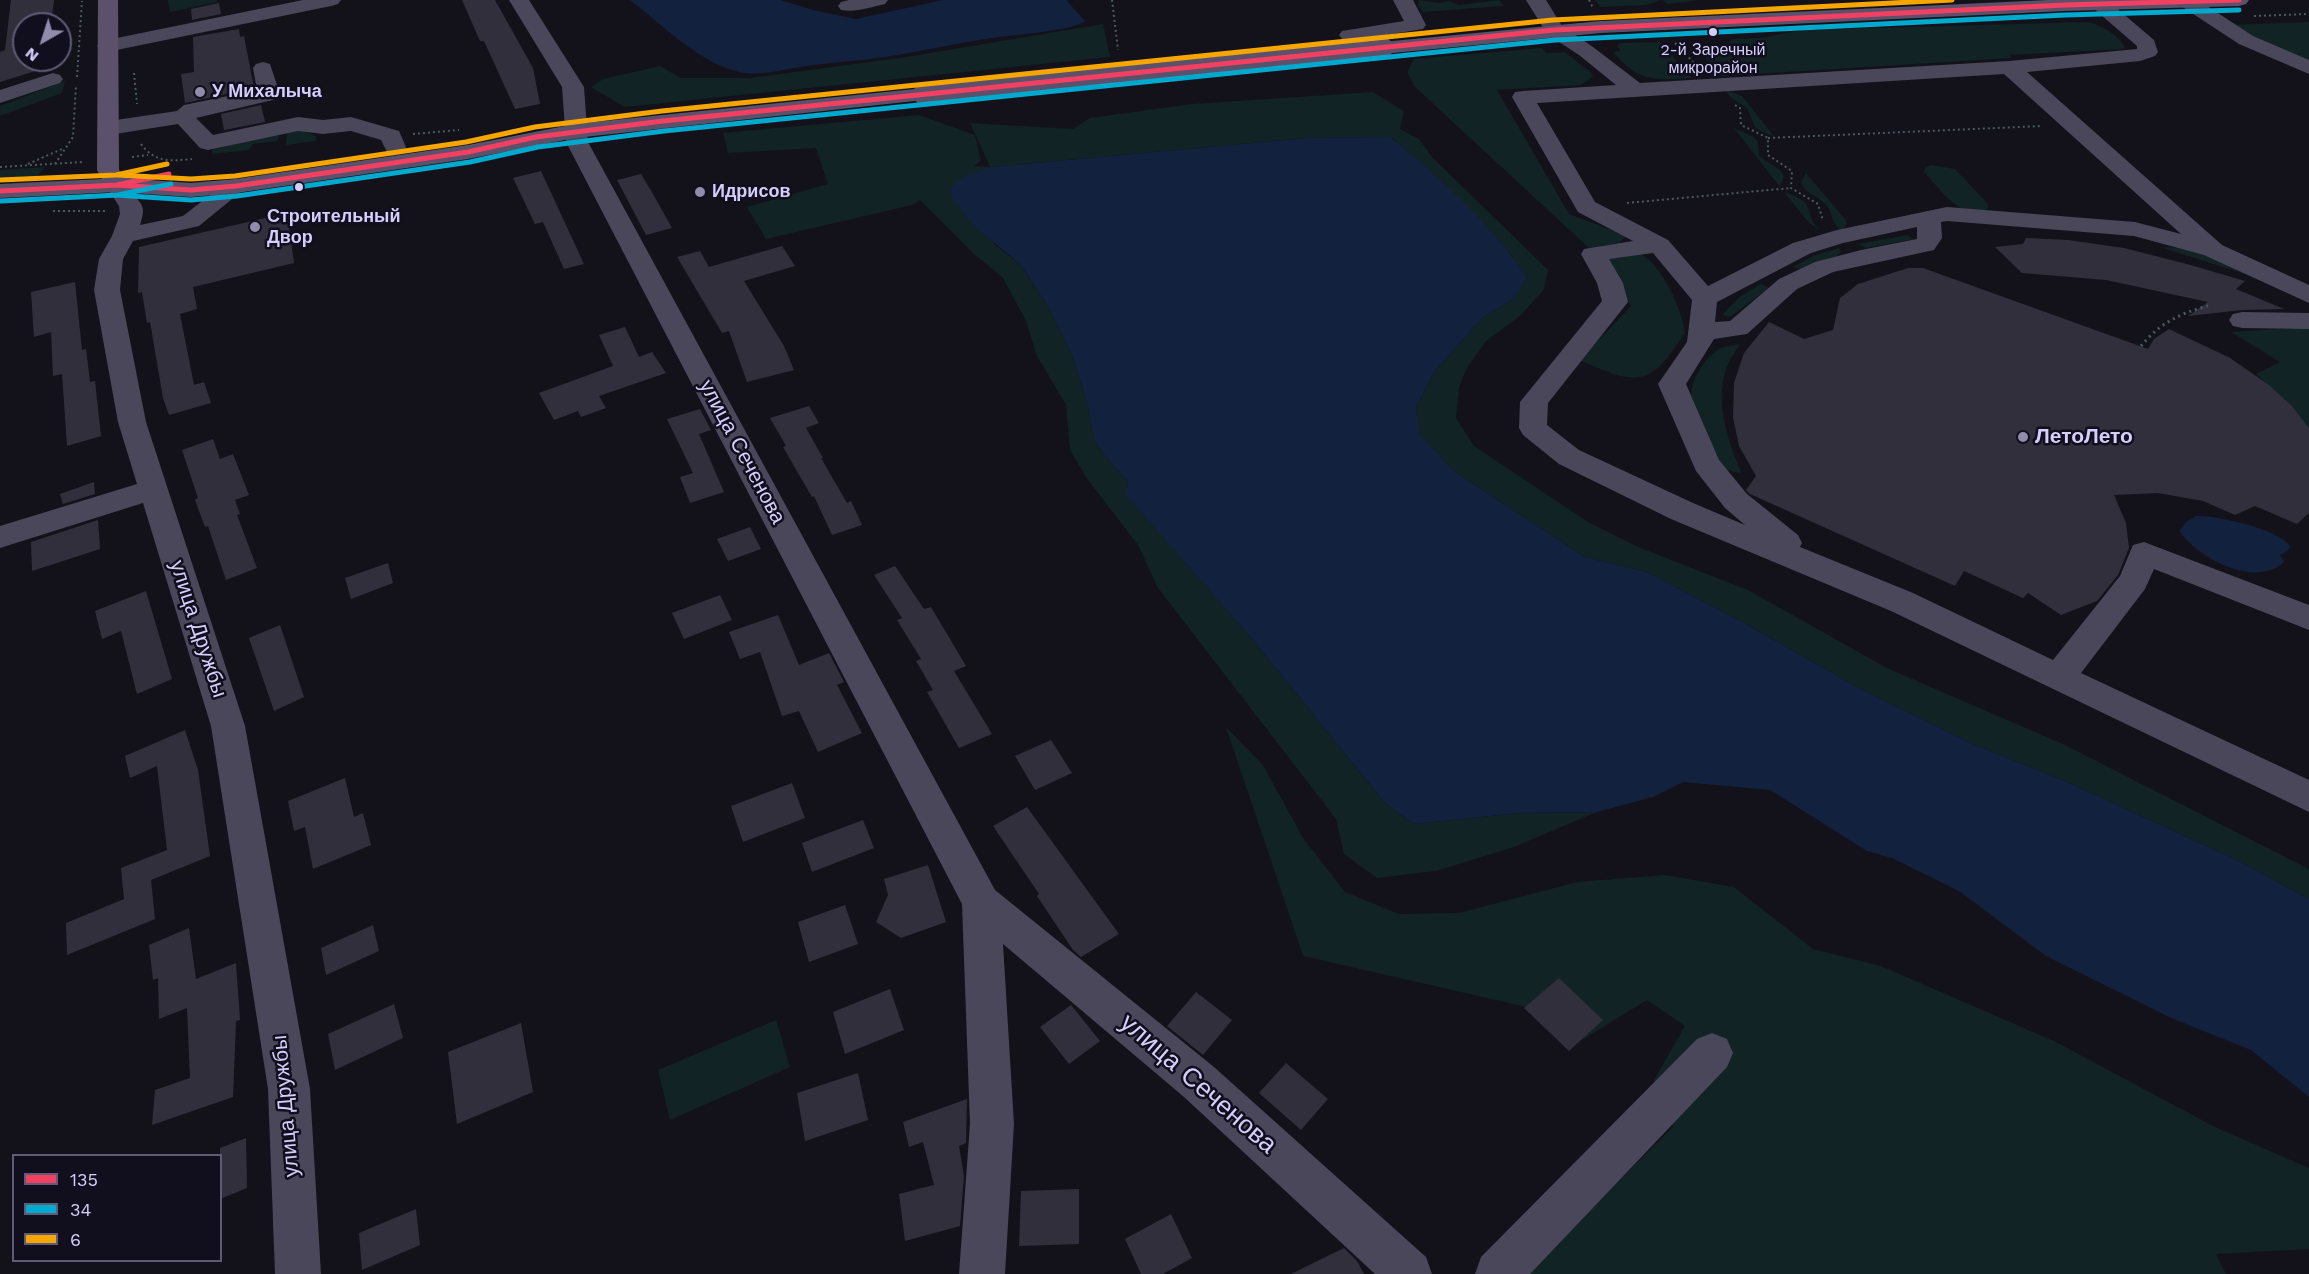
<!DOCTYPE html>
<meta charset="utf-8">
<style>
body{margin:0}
#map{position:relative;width:2309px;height:1274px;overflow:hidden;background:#13121a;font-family:"Work Sans",sans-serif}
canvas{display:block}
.legend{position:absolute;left:12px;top:1154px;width:210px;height:108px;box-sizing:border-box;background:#110e1d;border:2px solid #5f5b75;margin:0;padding:8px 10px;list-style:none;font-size:18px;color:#d5cefa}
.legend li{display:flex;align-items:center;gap:12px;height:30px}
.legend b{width:30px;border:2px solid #5f5b75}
.north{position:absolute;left:12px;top:12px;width:60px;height:60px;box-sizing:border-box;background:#110e1d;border:2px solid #5f5b75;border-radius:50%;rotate:219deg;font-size:16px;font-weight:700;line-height:24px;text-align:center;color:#d5cefa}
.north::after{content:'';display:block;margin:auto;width:21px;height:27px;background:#918cac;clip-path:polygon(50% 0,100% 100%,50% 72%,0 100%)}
</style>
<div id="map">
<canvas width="2309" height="1274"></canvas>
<ul class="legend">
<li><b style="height:8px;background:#f24062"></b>135</li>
<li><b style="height:8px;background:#00a9ce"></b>34</li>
<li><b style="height:8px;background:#f7a600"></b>6</li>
</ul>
<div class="north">N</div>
</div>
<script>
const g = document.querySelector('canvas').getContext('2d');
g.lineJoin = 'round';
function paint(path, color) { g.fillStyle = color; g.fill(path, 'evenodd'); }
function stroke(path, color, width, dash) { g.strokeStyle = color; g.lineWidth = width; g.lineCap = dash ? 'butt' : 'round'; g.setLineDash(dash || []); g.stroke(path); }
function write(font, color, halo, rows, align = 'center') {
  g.font = font + ' "Work Sans",sans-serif'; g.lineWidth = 5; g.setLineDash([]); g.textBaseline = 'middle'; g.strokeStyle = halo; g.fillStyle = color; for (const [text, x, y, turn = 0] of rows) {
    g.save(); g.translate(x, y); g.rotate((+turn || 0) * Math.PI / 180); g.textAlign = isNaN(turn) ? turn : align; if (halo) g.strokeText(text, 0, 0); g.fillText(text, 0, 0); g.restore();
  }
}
paint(new Path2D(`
 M168,0H217V2L170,12Z
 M1419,0L1438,3L1448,1L1459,5L1499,0L1504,6L1423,12L1418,5Z
 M1595,0H1700L1668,4L1662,0L1646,5L1600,7Z
 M2088,22C2101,25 2121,36 2125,49L2009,55L2012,58L1722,76L1697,45L1727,44L1733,39L1761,38L1802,30Z
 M2309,22V61L2256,39L2229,25Z
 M1103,24L1110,57L624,107L591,87L603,79L660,66L681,78H750L906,57Z
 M1661,42L1691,78C1654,80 1639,83 1613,52L1620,51L1617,45L1621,43Z
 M1542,48L1546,53L1565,52L1591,73L1593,77L1581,85L1497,90L1569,214L1622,234L1626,237L1619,243L1589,248L1415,87L1407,72L1414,59Z
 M65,81L62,93L0,116V106Z
 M1726,90L1742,96L1774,136C1751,129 1756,127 1747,108L1730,97Z
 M1373,92L1404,111L1400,129L1419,139L1432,157L1548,270L1544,289L1520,316L1486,341L1467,368L1459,387L1456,418L1474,446L1588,522L1638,547L1748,590L1887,668L2065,745L2309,869V899L2237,860L2072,784L1973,744L1866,692L1744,623L1647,572L1585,557L1455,472L1418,434L1416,407L1434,372L1482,318L1513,299V257L1464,205L1392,137L1307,138L991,167L994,244L1021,265L1049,308L1072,355L1088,406L1094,440L1109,461L1128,481L1127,495L1253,640L1385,803L1414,824L1519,813L1597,812L1514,847L1436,871L1377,878L1344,854L1336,819L1158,588L1138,545L1088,480L1070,450L1066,405L1037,356L1026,321L1003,278L974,254L920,200L912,205L766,239L747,207L828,184L816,148L728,153L723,133L919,115L975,135L981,161L974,166L990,167L970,123L1073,129L1090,118L1192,104Z
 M1734,128L1754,137L1758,142L1759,156L1781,171L1784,177L1780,187Z
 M297,129L316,136V141L286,145L287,131Z
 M279,133L278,141L253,144L249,150L212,154V150Z
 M1932,165L1955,169L1988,204V209C1961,222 1940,189 1924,172L1926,167Z
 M45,167L37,176L0,179V170Z
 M1806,173L1845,219L1847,224L1842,231C1828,221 1835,213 1825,204C1817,195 1805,194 1801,182Z
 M1784,192C1819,203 1802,212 1819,229L1809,223Z
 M1907,235L1914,239L1866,248L1858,244Z
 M2167,247C2194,249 2230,259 2251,276L2163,248Z
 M1839,248L1841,252L1837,256L1799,269L1793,267L1813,256Z
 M1641,254C1662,265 1683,311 1685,333C1676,345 1667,361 1655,370C1633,388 1601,369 1580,360L1631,306L1599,258Z
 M1761,284L1768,287L1766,290L1730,317L1722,315L1739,297Z
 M2309,327V428L2292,406L2256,374L2280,362L2231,332Z
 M1740,344C1736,351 1729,360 1726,369C1715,406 1728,441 1742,474L1721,468L1691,395C1692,378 1703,361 1717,350C1723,346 1733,345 1740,344Z
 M1226,727L1263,765L1303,838L1345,892L1399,914L1459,913L1577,882L1665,875L1734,887L1813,949L1881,966L2056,1042L2215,1127L2309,1168V1249L2216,1254L2226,1274H1524L1673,1127L1654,1080L1685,1026L1647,1000L1584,1039L1531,1008L1303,956Z
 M776,1020L790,1067L670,1120L658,1070Z`), '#112324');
paint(new Path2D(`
 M630,0H780L813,10L856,19L943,0H1066L1085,21C1072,31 1012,35 992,38C956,43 920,52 884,57C859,61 833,62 807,66C784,69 758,78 735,71C698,61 660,23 630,0Z
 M1391,137C1439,178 1492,224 1527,278L1513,299L1482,318L1434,372L1416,407L1419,434L1455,472L1585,557L1647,572L1744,623L1866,692L1973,744L2072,784L2237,860L2309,899V1097L2251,1050L2171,1018L2046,956L1959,891L1892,858L1867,851L1770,790L1683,782L1653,797L1597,812L1519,813L1414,824L1385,803L1253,640L1126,495L1128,481L1109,461L1094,440L1088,406L1072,355L1049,308L1021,265L973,225L952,198L951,188L962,177L991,167L1307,138Z
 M2196,516C2216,515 2279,529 2290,546L2288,551L2280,555L2284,562C2255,589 2198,558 2179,531L2186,522Z`), '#12213d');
paint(new Path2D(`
 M11,0H54L51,24H24V60H60V37L66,36L61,63L0,82V52L5,50Z
 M462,0H495L533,68L540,104L515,109L484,41H480Z
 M219,3L221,14L192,20L191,9Z
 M239,29L240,37L244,36L254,88L185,103L181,74L194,72L193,37Z
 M261,105L265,122L224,130L221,114Z
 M541,171L584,264L564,269L543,222L535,224L513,178Z
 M641,174L653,194L672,228L646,235L617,180Z
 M287,213L294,263L193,287L197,309L180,314L194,385L204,382L211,403L169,415L163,398L150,322L147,323L142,292L138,293L139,247Z
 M2026,238L2068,240L2124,248L2187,264L2245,281L2236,289L2284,309L2242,310L2188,316L2208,302L2106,280L2022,273L1995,247L2023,244Z
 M782,246L795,266L744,281L784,346L794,370L747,382L729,331L722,333L677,257L700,251L709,267Z
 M1908,268H1923L2148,349L2154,339L2169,329L2230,358L2269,385L2292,406L2309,428V513L2297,524L2255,506L2235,515L2203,501L2158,493L2114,495L2126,523L2129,548L2118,575L2097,601L2061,615L2028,593L2023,598L1964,571L1955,586L1750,494L1746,490L1756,476L1739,446L1733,417L1734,383L1744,353L1769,322L1804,339L1833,330L1840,298L1858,284Z
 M75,282L82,350L86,349L90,382L95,381L101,436L67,446L62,374L53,376L51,332L34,337L31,292Z
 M625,327L639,357L652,352L666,373L599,396L606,408L581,417L578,411L554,420L539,393L613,366L599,335Z
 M809,406L819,423L806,428L823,458H821L847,503L851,501L862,525L832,535L814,496L812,497L783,447L786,446L770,418Z
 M700,409L711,430L699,434L724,492L690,503L680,477L693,473L667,419Z
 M213,439L220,459L233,454L249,495L235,500L240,514L237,515L257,568L226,580L208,526L205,527L195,500L198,498L182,450Z
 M94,482L95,494L63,504L60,494Z
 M98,520L100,549L32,571L31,542Z
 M750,527L761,549L728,561L717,539Z
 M388,563L393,583L351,599L345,578Z
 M895,566L924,609L931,607L966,666L954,671L992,734L959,748L927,692L933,690L916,661L921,659L897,620L902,618L874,575Z
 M146,591L172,679L137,694L121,631L102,639L95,611Z
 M720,595L732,620L684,639L672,613Z
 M778,615L799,665L829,653L844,682L837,685L862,733L818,752L799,711L782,716L760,652L740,659L729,632Z
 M280,625L304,697L274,711L249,638Z
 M185,730L198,770L210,856L151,880L155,919L67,955L66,923L124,899L121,868L167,850L157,766L130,778L125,756Z
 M1051,740L1072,773L1035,790L1015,756Z
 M345,778L354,817L363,813L371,845L313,869L305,827L294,831L288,801Z
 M792,783L805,818L743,842L731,806Z
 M1027,807L1119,934L1081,957L1073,950L1037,896L1039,894L993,826Z
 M863,820L874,848L812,872L802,843Z
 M928,865L946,922L901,938L876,922L888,895L884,879Z
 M845,905L858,944L809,962L798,922Z
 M373,925L379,951L326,975L321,948Z
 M189,928L196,979L236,963L240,1020L236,1021L233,1097L152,1125L155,1090L190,1078L187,1008L159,1019L158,978L153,980L149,945Z
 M1559,978L1603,1020L1569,1051L1524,1008Z
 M890,989L904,1030L845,1054L833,1012Z
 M1196,992L1232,1020L1203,1055L1167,1026Z
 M394,1004L403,1038L335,1070L328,1034Z
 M1071,1005L1100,1041L1069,1064L1040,1027Z
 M521,1023L533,1092L457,1124L448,1052Z
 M1286,1063L1328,1099L1301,1130L1259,1093Z
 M858,1073L868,1120L805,1141L797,1093Z
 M967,1099L966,1143L959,1146L964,1176L960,1226L905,1241L899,1194L934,1185L923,1142L909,1147L903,1122Z
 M246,1138L247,1188L220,1199V1148Z
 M1079,1189V1244L1019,1246L1021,1191Z
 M416,1209L420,1245L362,1270L359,1233Z
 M1171,1214L1192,1258L1163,1274H1141L1125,1239Z
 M1344,1248L1357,1261L1364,1274H1291Z`), '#312f3c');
stroke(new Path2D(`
 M1112,0L1118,50
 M1589,0L1593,8
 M2254,16L2309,14
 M1675,43L1697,66
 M134,73L137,104
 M77,77L82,1
 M1735,105L1740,108L1741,125L1768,138V155L1792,171L1791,188L1818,204L1823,221
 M413,134L459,130
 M1768,138L2042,126
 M141,144C155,163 171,161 192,159
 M132,157L148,155
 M28,164L62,149
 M55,164L73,137L76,85
 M0,167L83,162
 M1627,203L1791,188
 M53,211H105`), '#4c5864', 2, [2, 3]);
stroke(new Path2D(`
 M2141,346C2159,324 2180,313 2208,306`), '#4c5864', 3, [2, 4]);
paint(new Path2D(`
 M303,0H341L338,4L331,6L107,52L100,50L97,46L100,42L107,40Z
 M509,0H529L584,87L588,142L995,890L1214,1067L1426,1257L1432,1274H1375L1184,1097L1003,944L1014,1124L1005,1274H959L970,1124L962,904L566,142L562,87Z
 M849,0H888L885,4C871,7 855,13 841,10L838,6L841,2Z
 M1393,0H1413L1426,25L1423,29L1349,41L1342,39L1339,35L1342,31L1404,21Z
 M1526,0H1546L1562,26L1593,47L1640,83L2009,61L2137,49V46L2093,8L2090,4L2093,0H2107L2154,40L2158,52L2155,56L2140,61L2027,72L2222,245L2309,285V303L2204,255L2134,236L1947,221L1941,222L1942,238L1934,250L1833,272L1797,289L1747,334L1714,339L1686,384L1719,460L1747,494L1798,535L1802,543L1800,547L1913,593L2053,660L2120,576L2133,545L2144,542L2309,605V630L2154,569L2145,589L2081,673L2309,780V812L1891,611L1671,519L1559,464L1523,435L1519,428L1520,402L1602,301L1597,283L1581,254L1584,249L1633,241L1578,212L1512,97L1515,92L1523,91L1616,85L1579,55L1547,34ZM2004,74L2181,234L2135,222L1947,207L1837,230L1793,243L1708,286L1668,240L1595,202L1537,103ZM1917,227V239L1861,250L1815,262L1779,279L1730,321L1715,322L1717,302L1811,253L1843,243ZM1653,253L1692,300L1687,342L1658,384L1696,471L1725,508L1745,525L1693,503L1579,450L1547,425L1548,403L1628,302L1623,283L1609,259Z
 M2180,0H2198L2253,36L2309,60V74L2239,44L2181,6L2178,2Z
 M263,62L270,64L280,94L277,99L196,118L213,135L298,117L323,120L351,117L399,131L406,147L403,152L395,154L387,152L381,140L351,131L323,134L298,131L208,150L200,148L178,124L109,135L101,133L98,128L101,123L109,121L177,111L184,105L257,90L253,68L256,64Z
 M53,73L60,75L63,79L60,83L0,103V90Z
 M117,178C126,180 126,183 131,190C141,206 147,204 140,225L183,216L228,181L236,179L244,181L248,186L199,226L133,241L123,259L120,290L146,422L245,726L310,1089L321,1274H275L268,1089L211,726L143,503L0,548V526L137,484L118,422L94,290L99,259L112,236L120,214L119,206L105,185L109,180Z
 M2242,312L2309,313V329L2242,328L2233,326L2229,320L2233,314Z
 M1712,1033L1727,1039L1733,1053L1727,1067L1530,1274H1475L1481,1257L1697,1039Z`), '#494759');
paint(new Path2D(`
 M98,0H118L119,170L124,177L138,174L146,176L149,180L191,183L236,179L468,145L575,124L924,88L932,89L935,94L932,99L924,100L575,138L468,159L236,193L191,197L117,192L0,198V184L102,179L97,170Z
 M2048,0H2249L2246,4L2239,6L2065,11L1601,33L1382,54L1375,52L1372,48L1375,44L1382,42L1601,21Z`), '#5c516a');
stroke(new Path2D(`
 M924,94L1382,48`), '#5c516a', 22);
stroke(new Path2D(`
 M117,185L191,190L236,186L468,152L536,137L663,121L1554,30L2065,5L2239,0
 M0,191L117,185L169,174`), '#f24062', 5);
stroke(new Path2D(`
 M116,195L191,200L237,196L470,162L538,147L664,131L1555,40L2065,15L2239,10
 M1,201L118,195L171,184`), '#00a9ce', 5);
stroke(new Path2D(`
 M118,175L191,179L235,176L466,142L535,127L662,111L1553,20L1952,0
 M0,180L116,175L167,164`), '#f7a600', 5);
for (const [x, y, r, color] of [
 [1713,32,5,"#d5cefa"],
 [200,92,6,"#918cac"],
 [299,187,5,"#d5cefa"],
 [700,192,6,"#918cac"],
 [255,227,6,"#918cac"],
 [2023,437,6,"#918cac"]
]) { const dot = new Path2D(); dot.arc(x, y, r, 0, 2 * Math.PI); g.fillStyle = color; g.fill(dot); stroke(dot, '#110e1d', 2); }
write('16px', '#d5cefa', '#110e1d', [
 ["2-й Заречный",1713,50],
 ["микрорайон",1713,68]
]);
write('bold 18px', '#d5cefa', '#110e1d', [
 ["У Михалыча",212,92],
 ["Идрисов",712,192],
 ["Строительный",267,217],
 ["Двор",267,238]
], 'left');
write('bold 21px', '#d5cefa', '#110e1d', [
 ["ЛетоЛето",2035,437]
], 'left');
write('21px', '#d5cefa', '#110e1d', [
 ["улица Сеченова",742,452,62],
 ["улица Дружбы",198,629,72],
 ["улица Дружбы",286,1106,-95]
]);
write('26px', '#d5cefa', '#110e1d', [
 ["улица Сеченова",1198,1084,41]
]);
</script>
